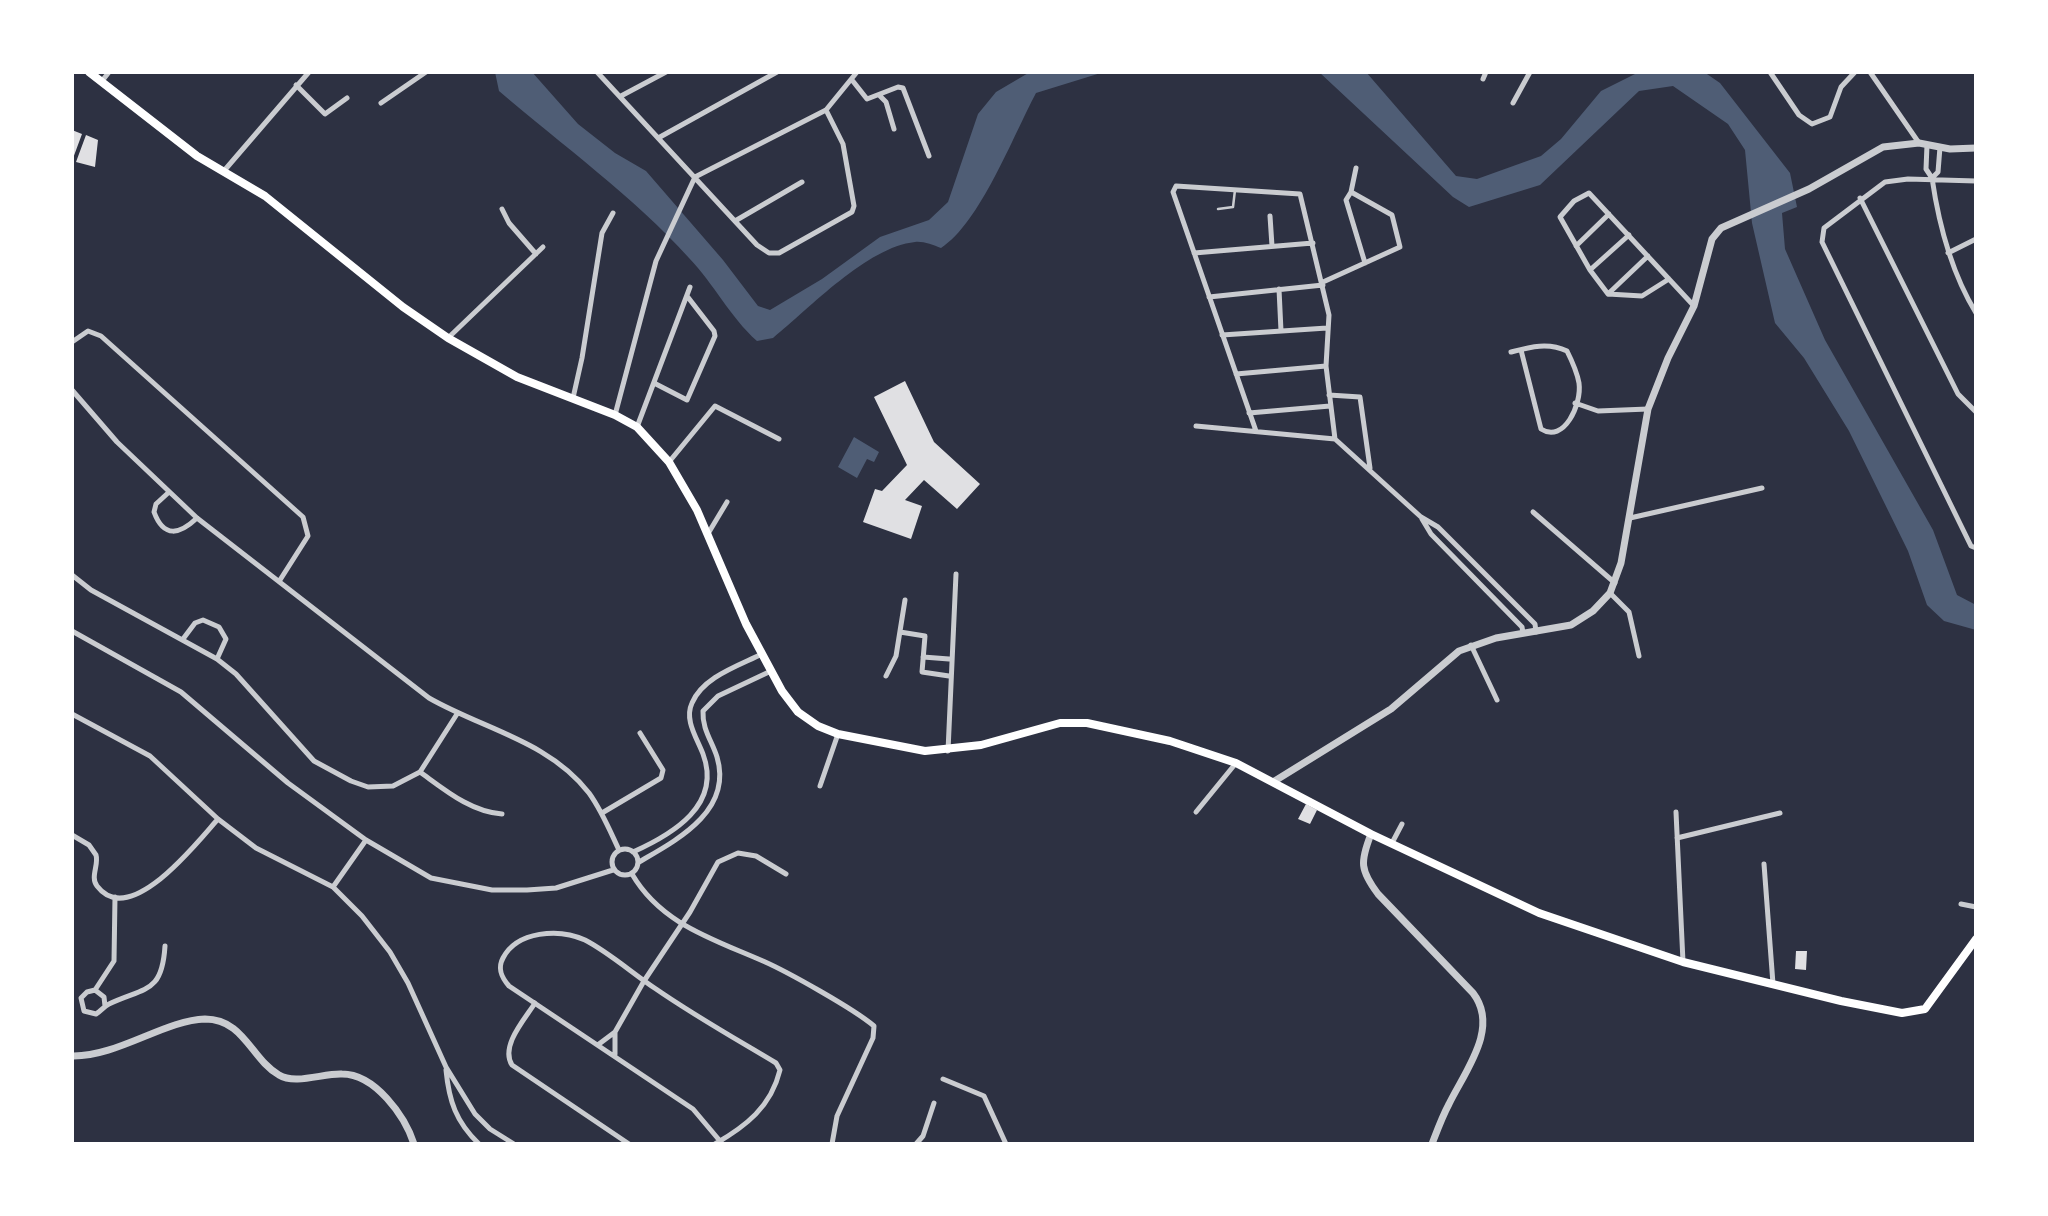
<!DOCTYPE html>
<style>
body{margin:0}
#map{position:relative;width:2048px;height:1216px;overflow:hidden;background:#2d3142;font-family:Barlow,sans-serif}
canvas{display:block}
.frame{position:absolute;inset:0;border:74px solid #fff;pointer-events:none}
</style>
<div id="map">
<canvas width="2048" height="1216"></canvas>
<div class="frame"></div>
</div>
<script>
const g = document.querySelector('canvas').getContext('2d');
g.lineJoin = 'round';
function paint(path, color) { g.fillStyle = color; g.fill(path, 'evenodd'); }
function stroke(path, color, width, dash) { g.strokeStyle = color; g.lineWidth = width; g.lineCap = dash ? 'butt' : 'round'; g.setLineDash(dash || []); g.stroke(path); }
paint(new Path2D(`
 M495,72H532L578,124L615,153L646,171L723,260L758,306L770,310L822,279L880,237L929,220L948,202L978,114L996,92L1030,72H1104L1036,93C1013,136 980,223 941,248C933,245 923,241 915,242C867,247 810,308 773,338L757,341C730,317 714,284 689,258C635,198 561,144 499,91Z
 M1319,72H1366L1456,176L1477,179L1541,156L1561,139L1601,91L1639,72H1704L1720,83L1790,173L1797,207L1782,213L1785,249L1825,340L1933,530L1957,595L1976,605V630L1944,621L1927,605L1908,551L1849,431L1804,358L1775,323L1752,223L1745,150L1728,124L1673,86L1639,91L1540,185L1469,207L1453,197Z
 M854,437L879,452L874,462L867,459L857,478L838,467Z`), '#4f5d75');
paint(new Path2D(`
 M72,130L82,134L72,161Z
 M86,135L98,140L95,167L76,162Z
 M905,381L934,442L980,484L957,509L924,480L905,500L922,506L911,539L863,522L875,489L882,491L907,465L874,397Z
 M1306,804L1317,810L1310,824L1298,819Z
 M1796,951H1807L1806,970L1795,969Z`), '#e0e0e3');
stroke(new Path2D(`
 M1218,209L1233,207L1235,190`), '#caccd0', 2.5);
stroke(new Path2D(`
 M597,72L757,245L769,253H779L852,212L854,206L843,144L826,110
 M1770,72L1799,115L1812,124L1830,117L1841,87L1855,72
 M1870,72L1919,143
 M1483,79L1486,72
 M852,80L867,99L898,87L903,88L929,156
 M102,81L109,72
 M296,85L325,114L347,98
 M621,96L666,72
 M880,96L886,102L894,129
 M381,103L426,72
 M1513,103L1530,72
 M660,137L777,72
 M1927,145L1926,169L1932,178
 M1356,168L1351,192L1346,200L1365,263
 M223,172L309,72
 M1932,178C1939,226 1951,272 1976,313
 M1932,178L1938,172L1940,147
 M1976,181L1908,179L1885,182L1824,228L1822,242L1971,546L1976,548
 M1860,198L1958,394L1976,412
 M502,209L509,223L536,254
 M1270,216L1272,246
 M735,221L802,182
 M1576,246L1609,214
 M1194,253L1313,243
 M1948,253L1976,239
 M1590,270L1629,235
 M1669,279L1642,296L1608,294L1590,270L1560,217L1574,201L1589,193L1694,306
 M1323,282L1400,247L1392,215L1351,192
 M1279,289L1281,331
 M1608,294L1648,256
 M1209,297L1323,285
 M1222,335L1327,328
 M448,338L543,247
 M72,342L88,331L101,336L303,517L308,536L280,580
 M1511,352C1530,347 1548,342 1567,351C1572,361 1577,372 1579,383C1582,404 1564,444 1541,429L1521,350
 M1236,374L1326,366
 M654,383L687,400L715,336L714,331L687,296
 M72,390L117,442L197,518L429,698C483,729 549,741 589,793C602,811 610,831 619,850
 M1329,395L1360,397L1370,468
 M573,398L582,358L602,233L613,213
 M1575,403L1598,411L1648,409
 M1249,413L1330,406
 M615,415L656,261L695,177L826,110L857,72
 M1196,426L1335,439
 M637,427L690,287
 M1256,431L1173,192L1176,186L1300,194L1329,315L1326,366L1335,439
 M1335,439L1421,517L1438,527L1535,624L1536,632
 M669,462L715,406L779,439
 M168,493L156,504L154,512C164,539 180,534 197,518
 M1533,512L1615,583
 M1630,518L1762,488
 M1422,519L1431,534L1522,627L1523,633
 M709,532L727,502
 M72,575L91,590L217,659L236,674L314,761L351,781L368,787L393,786L420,772L457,714
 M1610,593L1629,612L1639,656
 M72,631L181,692L288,783L366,840L431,878L492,890H527L556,888L613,870
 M900,632L925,636L922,672L949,676
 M183,639L195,623L203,620L219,627L226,639L217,659
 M1471,645L1497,700
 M923,657L949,659
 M886,676L896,656L905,600
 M72,714L150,756L218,819L256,848L333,887L362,916L390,952L408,983L446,1067L475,1114L490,1129L514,1144
 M948,751L956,574
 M420,772C445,790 471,812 502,814
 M820,786L838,734
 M1196,812L1236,763
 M1676,812L1683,962
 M602,813L661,778L663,770L640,733
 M72,835L89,845L96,855C99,865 90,877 97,886C130,930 198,841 218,819
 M1677,838L1780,813
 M1392,843L1402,824
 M612 862a13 13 0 1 1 26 0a13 13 0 1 1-26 0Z
 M633,852C673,834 722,805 703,754C697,738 684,720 692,703C703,677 738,666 762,654
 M639,862C677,840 733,811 717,757C712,741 702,729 703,711L718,696L771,671
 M1764,864L1773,984
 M632,874C661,924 713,939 763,961C788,972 854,1009 874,1026L873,1038L837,1116L832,1144
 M333,887L366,840
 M1961,904L1976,907
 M95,990L114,961L115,897
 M535,1003C525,1019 500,1046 512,1065L629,1144
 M105,1006L104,997L95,990L87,992L81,998L84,1011L96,1014C101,1011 103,1007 109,1004C145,987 162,994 165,946
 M599,1044L615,1032
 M615,1054V1032L644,981L690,912L718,862L738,853L756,856L786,874
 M446,1070C449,1101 456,1122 479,1144
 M943,1079L984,1096L1006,1144
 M715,1144C746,1126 771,1107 780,1070L776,1063C736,1039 695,1016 656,989C633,974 610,953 585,940C559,928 517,931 503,958C497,969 502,978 509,986L693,1109L720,1141L722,1144
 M916,1144L923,1136L934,1103`), '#caccd0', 5);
stroke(new Path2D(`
 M1273,782L1391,709L1459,651L1496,638L1571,625L1593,611L1610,593L1621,563L1648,409L1668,358L1694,306L1712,239L1721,228L1809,189L1883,147L1919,143L1950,149L1976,148
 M1371,834C1360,862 1360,870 1378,894L1473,993C1500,1028 1465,1071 1449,1104C1442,1117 1437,1131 1432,1144
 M72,1056C117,1057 165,1020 205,1019C244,1019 251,1059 279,1075C295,1085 324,1073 342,1074C375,1074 405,1116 414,1144`), '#caccd0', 7);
stroke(new Path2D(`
 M89,72L197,156L265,196L403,307L448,338L517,377L615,415L637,427L669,462L697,510L746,624L782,691L798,712L818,726L838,734L925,751L981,745L1060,723H1087L1170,741L1236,763L1371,834L1539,913L1683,962L1841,1001L1902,1013L1925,1009L1976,939`), '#fff', 8);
</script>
